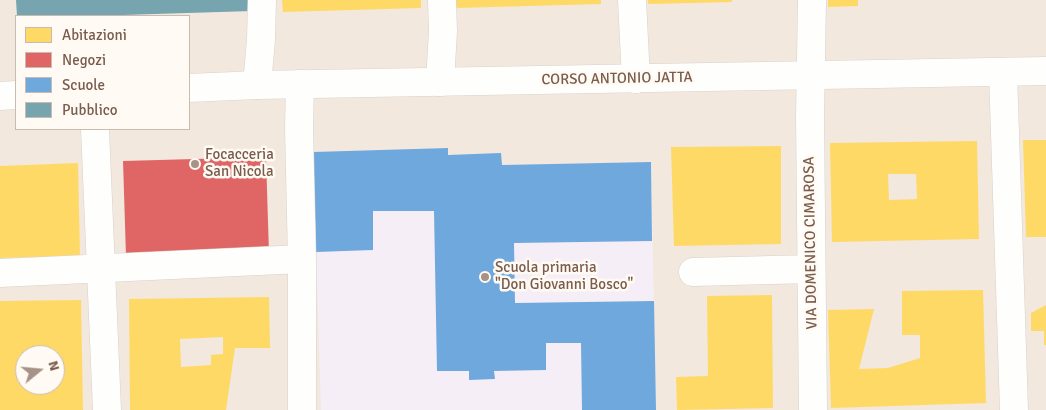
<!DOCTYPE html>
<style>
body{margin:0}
#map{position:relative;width:1046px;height:410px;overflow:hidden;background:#f9f5f0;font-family:Signika,sans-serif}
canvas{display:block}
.legend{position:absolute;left:15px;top:15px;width:175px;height:115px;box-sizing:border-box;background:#fffaf3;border:1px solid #cabbb1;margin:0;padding:6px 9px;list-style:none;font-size:15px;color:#7a5c4d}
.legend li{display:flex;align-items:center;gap:10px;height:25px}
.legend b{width:25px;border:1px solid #cabbb1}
.north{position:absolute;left:15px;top:345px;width:50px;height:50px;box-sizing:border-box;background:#fffaf3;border:1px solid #cabbb1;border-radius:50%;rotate:73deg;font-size:14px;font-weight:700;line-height:20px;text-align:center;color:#7a5c4d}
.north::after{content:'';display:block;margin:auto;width:18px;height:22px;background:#a69286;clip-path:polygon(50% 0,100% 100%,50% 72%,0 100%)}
</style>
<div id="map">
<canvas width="1046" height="410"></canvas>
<ul class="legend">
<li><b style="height:14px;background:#ffd966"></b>Abitazioni</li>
<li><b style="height:14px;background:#e06666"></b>Negozi</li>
<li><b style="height:14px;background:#6fa8dc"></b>Scuole</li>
<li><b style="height:14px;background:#76a5af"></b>Pubblico</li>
</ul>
<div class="north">N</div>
</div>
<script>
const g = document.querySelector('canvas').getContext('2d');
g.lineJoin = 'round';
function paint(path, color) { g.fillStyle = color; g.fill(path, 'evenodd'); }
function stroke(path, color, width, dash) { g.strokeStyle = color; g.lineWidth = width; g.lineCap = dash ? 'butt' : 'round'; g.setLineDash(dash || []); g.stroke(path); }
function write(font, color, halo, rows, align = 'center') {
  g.font = font + ' Signika,sans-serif'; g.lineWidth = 5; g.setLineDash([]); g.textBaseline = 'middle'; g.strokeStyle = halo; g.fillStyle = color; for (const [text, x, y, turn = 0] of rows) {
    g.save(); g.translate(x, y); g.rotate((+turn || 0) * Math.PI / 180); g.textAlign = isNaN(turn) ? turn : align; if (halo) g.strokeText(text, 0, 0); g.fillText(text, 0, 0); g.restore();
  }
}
paint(new Path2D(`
 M0,0H1046V410H0ZM16,16H189V129H16ZM25,355H55V385H25Z`), '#f2e8de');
paint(new Path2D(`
 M448,148L449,174L502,165L651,162L656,410H321L313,152Z`), '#f6eef6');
paint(new Path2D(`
 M282,0H421V8L283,12Z
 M456,0H601V4L456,8Z
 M648,0H732V2L648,4Z
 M828,0H858V6L828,7Z
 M1023,140H1046V237H1026Z
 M977,141L979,239L832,242L830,143ZM888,174H916L917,199L889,200Z
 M781,146V244L674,246L671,147Z
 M78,163L80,256L0,258V166Z
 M983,290L986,403L831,408L828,310L874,309L859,369L888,368L920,358V335H902V291Z
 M772,295L773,408L677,410L676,377L708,376L707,296Z
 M269,297L270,348H235L226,410H130L129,299ZM223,337V354L211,355V365L181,367L180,339Z
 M81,300L83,410H0V301ZM25,355H55V385H25Z
 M1046,305V345H1044V331H1031V313Z`), '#ffd966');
paint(new Path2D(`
 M266,157L269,254L126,257L123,161Z`), '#e06666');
paint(new Path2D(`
 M448,148V155L501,153L502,165L651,162L652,241L514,243L515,303L654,301L656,410H582L581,343H546V370L494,371L495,379L469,380V371H437L434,211H373V250L316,252L313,152Z`), '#6fa8dc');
paint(new Path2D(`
 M16,0H251L252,11L91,16H17Z`), '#76a5af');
const minor = new Path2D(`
 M632,0L636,79
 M812,0L810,117L813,410
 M1003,72L1014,410
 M440,82L443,31L442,0
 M300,84L299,128L302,259V410
 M257,85L261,40L262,0
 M95,129L107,410
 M693,272L811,269
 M0,273L302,259`);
const secondary = new Path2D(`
 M189,88L257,85L1046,71
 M0,96L16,95`);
stroke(minor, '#d7d1cb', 29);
stroke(secondary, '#d9d2cb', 29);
stroke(minor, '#fefefd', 28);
stroke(secondary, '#fefefd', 28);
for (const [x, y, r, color] of [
 [195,164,5,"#a69286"],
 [485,277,5,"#a69286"]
]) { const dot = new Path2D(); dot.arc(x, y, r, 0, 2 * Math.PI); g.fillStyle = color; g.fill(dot); stroke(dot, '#fffaf3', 2); }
write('15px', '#7a5c4d', '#fffaf3', [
 ["CORSO ANTONIO JATTA",617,79,-1],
 ["VIA DOMENICO CIMAROSA",811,243,-91]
]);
write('15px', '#7a5c4d', '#fffaf3', [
 ["Focacceria",205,155],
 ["San Nicola",205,172],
 ["Scuola primaria",495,268],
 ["\"Don Giovanni Bosco\"",495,285]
], 'left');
</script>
